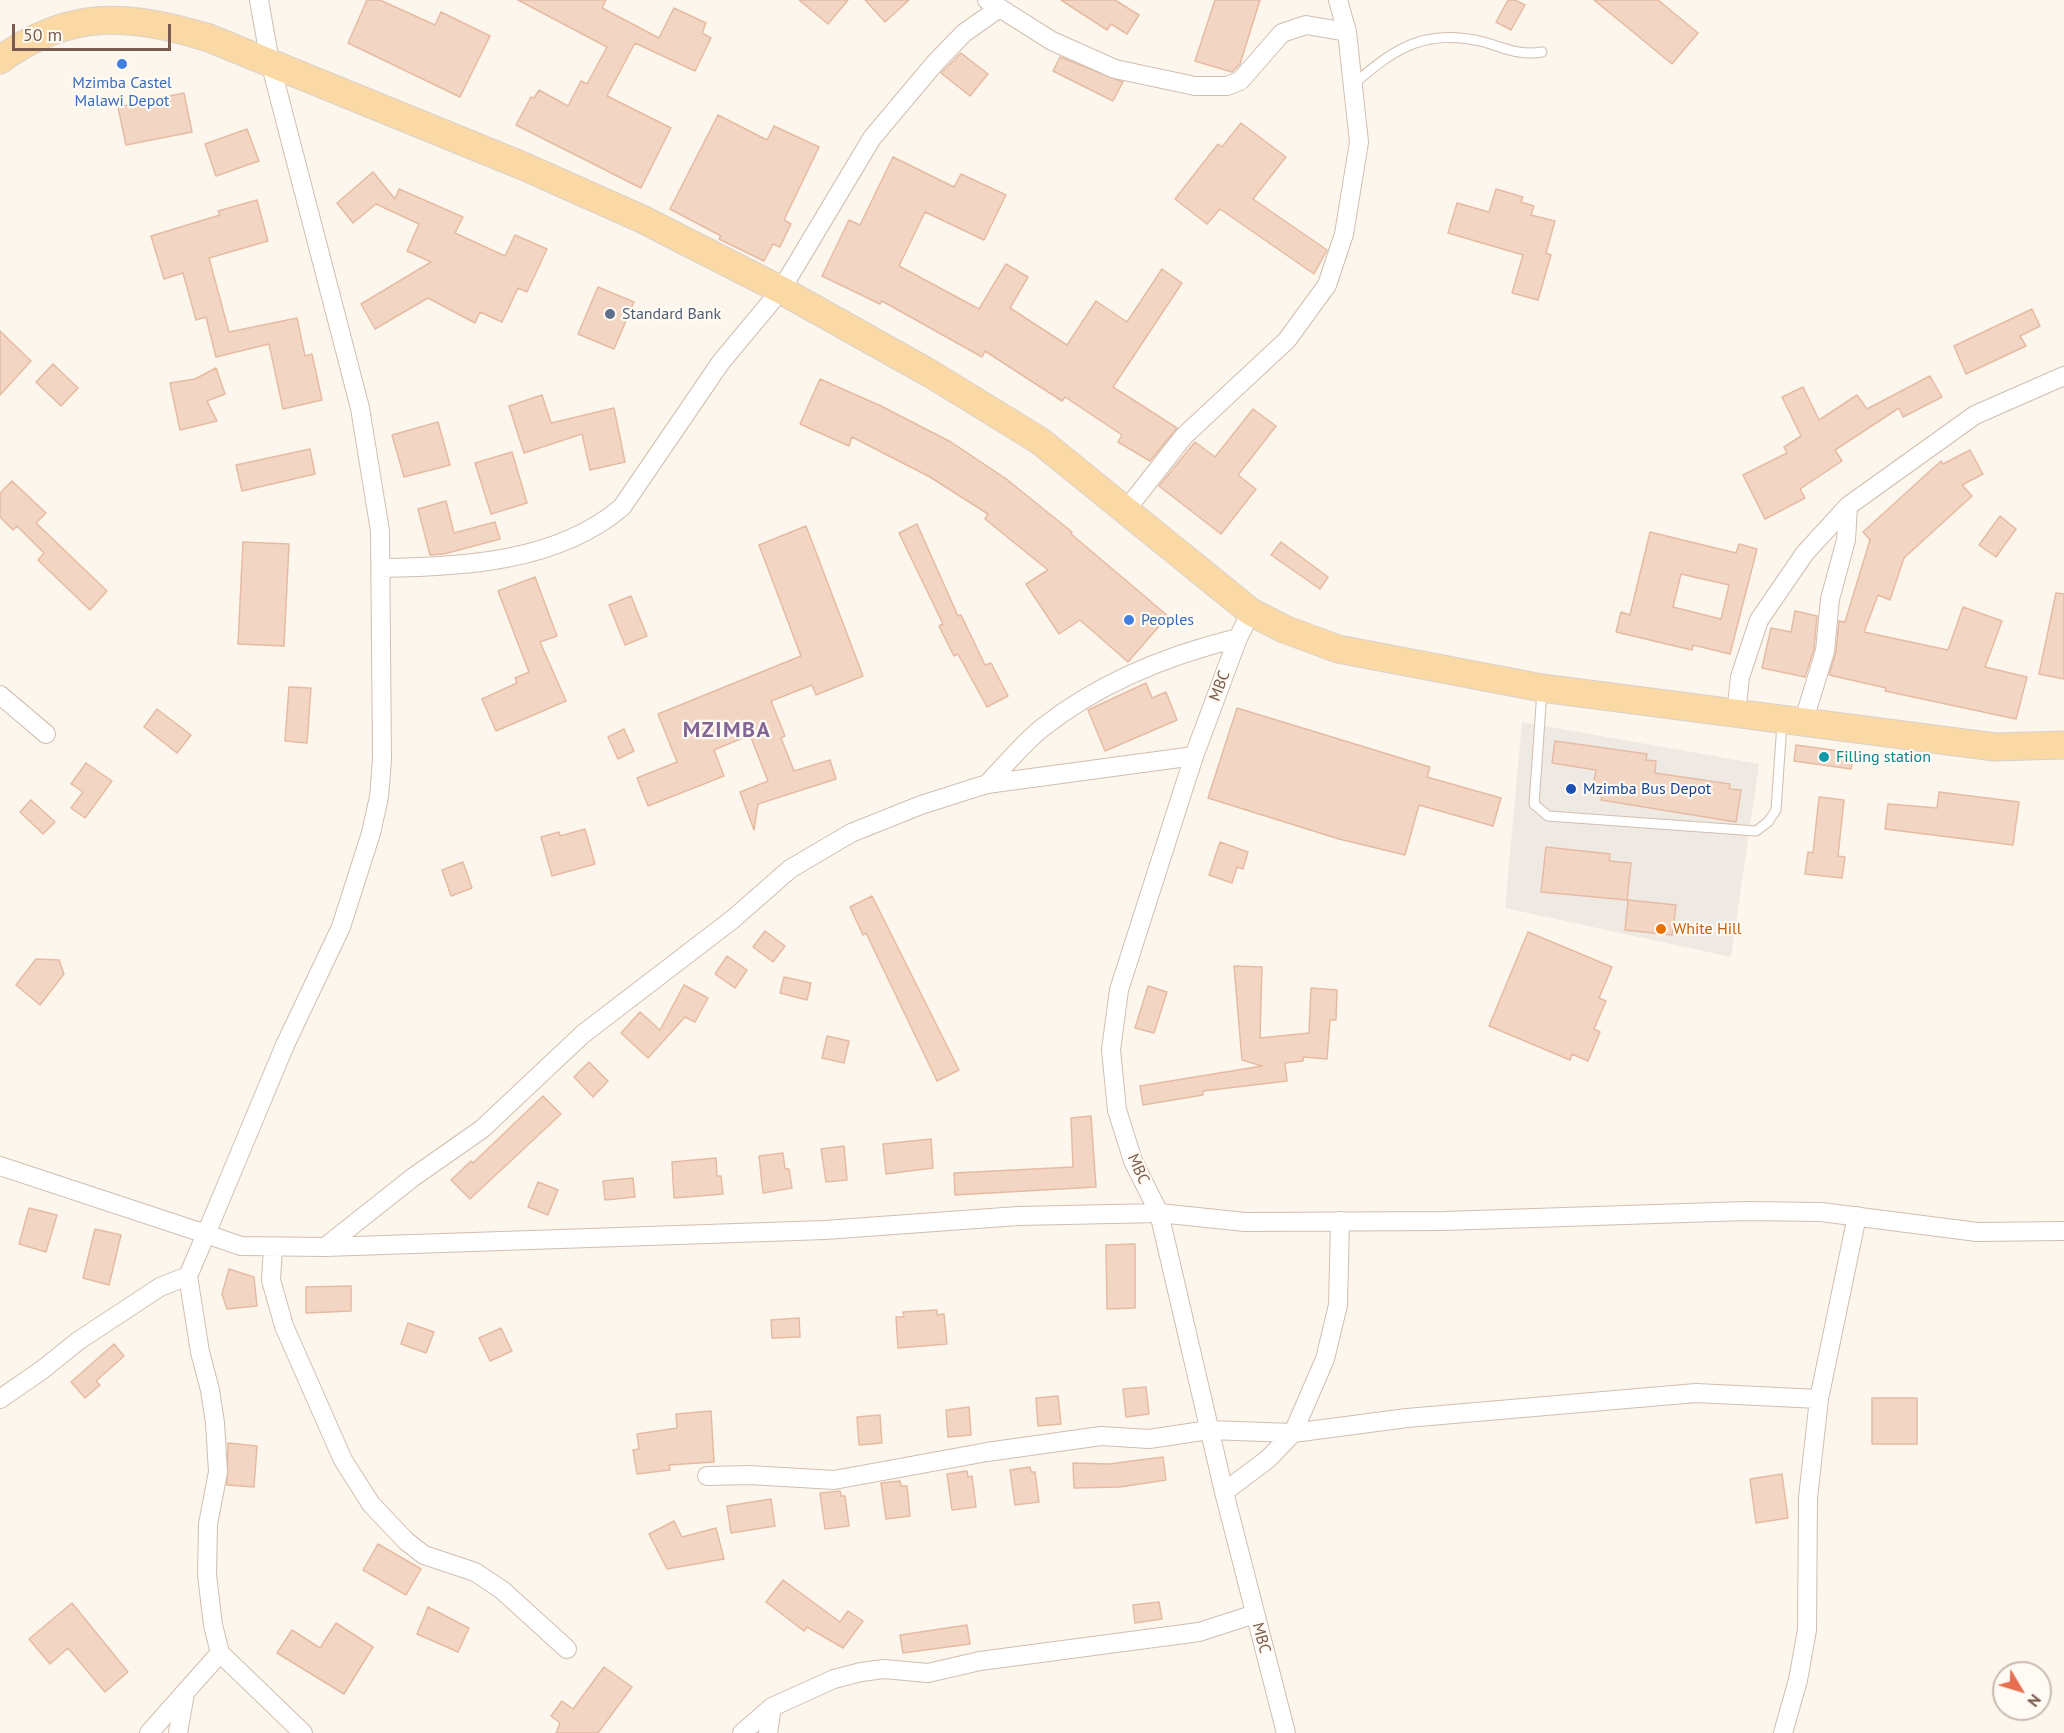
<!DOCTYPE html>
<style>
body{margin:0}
#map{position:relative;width:2064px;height:1733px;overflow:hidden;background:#fdf6ec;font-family:"PT Sans",sans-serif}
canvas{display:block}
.north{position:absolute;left:1992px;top:1661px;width:60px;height:60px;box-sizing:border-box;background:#fffaf3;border:2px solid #cabbb1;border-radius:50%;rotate:128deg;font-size:16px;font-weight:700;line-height:24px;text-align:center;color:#7a5c4d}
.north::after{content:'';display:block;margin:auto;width:21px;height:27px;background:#e76f51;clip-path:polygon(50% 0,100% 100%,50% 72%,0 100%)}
.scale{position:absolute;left:12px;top:24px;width:159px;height:27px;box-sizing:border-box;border:3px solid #7a5c4d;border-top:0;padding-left:8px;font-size:18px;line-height:21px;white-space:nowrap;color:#7a5c4d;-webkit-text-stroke:4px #fffaf3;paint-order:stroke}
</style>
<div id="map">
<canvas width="2064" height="1733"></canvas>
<div class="north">N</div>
<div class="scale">50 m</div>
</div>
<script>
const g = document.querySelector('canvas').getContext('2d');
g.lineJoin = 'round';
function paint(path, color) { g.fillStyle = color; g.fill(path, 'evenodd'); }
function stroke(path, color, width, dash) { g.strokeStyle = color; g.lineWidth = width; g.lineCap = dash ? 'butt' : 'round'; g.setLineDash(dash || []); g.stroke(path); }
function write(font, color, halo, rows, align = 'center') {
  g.font = font + ' "PT Sans",sans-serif'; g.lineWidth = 4.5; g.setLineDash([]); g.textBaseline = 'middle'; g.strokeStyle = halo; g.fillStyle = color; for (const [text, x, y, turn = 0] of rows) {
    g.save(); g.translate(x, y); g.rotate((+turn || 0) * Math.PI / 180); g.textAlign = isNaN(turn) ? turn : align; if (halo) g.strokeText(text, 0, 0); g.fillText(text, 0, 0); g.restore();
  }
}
paint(new Path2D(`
 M1522,722L1759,764L1731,957L1505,908Z`), '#efe9e4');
const building = new Path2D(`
 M367,0H380L435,25L441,12L490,36L460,97L348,43Z
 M518,0H606L602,8L659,38L674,8L706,23L702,33L711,38L695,71L635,43L607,96L671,128L641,188L516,125L531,97L534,98L539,90L568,106L581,81L587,84L607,47Z
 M799,0H848L828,24Z
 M865,0H909L885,22Z
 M1061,0H1115L1139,15L1127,34L1111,24L1107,30Z
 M1215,0H1260L1240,64L1232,72L1195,61Z
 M1508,0H1515L1525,5L1511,30L1496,22Z
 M1594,0H1658L1698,33L1672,64Z
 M961,53L988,74L970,96L941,73Z
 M1060,57L1123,82L1113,101L1053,71Z
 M184,93L192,132L126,145L118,107Z
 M718,115L767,140L774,126L819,147L784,220L791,224L780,247L773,244L764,261L719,239L721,236L670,209Z
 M1241,123L1286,157L1253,199L1327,250L1314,274L1220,209L1207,224L1175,199L1218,144L1222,147Z
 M247,129L259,161L216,176L205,144Z
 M893,157L954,187L961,174L1006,195L984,240L925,212L899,266L979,309L1006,264L1028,277L1010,308L1067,345L1096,301L1127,322L1162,269L1182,283L1113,387L1177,428L1150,461L1118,442L1122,435L1065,397L1062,401L985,351L982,357L882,301L880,304L822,276L849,220L860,225Z
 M373,172L395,199L399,189L463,217L455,233L505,256L515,235L547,249L527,292L518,288L502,322L480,312L475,323L428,298L375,329L361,304L431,262L407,251L419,224L376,204L353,223L337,203Z
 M1496,189L1523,197L1521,202L1534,206L1531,215L1555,221L1546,253L1551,255L1538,300L1512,293L1523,255L1448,233L1457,203L1489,212Z
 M257,200L268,241L209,258L229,332L297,318L305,356L312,354L322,400L283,409L269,344L216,357L206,317L196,320L183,273L164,279L151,236L220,215L218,211Z
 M598,287L634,302L614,349L578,334Z
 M2032,309L2040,326L2020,336L2026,346L1966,374L1954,346Z
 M0,331L31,361L0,395Z
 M53,364L78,388L61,406L36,382Z
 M216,368L225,394L207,401L217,421L180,430L170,383L195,379Z
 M1930,376L1942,397L1903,417L1899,408L1835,450L1842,461L1800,489L1805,498L1765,519L1743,475L1787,453L1784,447L1801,436L1782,397L1803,387L1819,420L1857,395L1867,409Z
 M820,379L881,406L951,442L1005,478L1072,532L1071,534L1168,616L1128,662L1080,620L1059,634L1026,584L1048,570L985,519L988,514L930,477L852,437L849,446L800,424Z
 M542,395L551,423L614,408L625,462L590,470L582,434L524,453L509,406Z
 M1253,409L1276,426L1238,475L1256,489L1221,534L1159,486L1195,442L1215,457Z
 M438,422L450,465L404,477L392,435Z
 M310,449L315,474L242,491L236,465Z
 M1970,450L1983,474L1962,485L1972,496L1904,558L1890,600L1878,595L1864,632L1948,650L1963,607L2002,621L1985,667L2027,677L2016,719L1885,691L1886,688L1829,675L1836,652L1839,621L1845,622L1870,540L1863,532L1941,461L1943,464Z
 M512,452L527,503L491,514L475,463Z
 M12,481L46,513L36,523L107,591L90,610L38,560L44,553L17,526L13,530L0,517V493Z
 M446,501L454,533L495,522L500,539L444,554L430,555L418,509Z
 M2000,516L2016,529L1996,557L1979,545Z
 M917,524L958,616L961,615L985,665L991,663L1008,696L987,707L958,654L954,656L939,626L943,624L899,533Z
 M806,526L863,676L816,695L812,685L771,701L785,736L781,738L794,771L830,760L836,779L758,804L754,830L740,792L768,781L750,735L714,750L724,776L648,806L637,778L677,762L658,714L801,656L759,545Z
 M1650,532L1736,553L1739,544L1757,549L1730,654L1693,645L1692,650L1616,632L1621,612L1630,615ZM1681,574L1729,585L1721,619L1673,607Z
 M243,542L289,544L284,646L238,644Z
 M1281,542L1328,577L1320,589L1271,555Z
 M535,577L557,636L540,642L566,701L496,731L482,699L517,683L515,678L529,672L498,591Z
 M2056,593L2064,594V679L2039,674Z
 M631,596L647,636L625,645L609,605Z
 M1795,611L1817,616L1814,649L1805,677L1762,668L1771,628L1791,632Z
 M1146,683L1152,698L1166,692L1177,720L1105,751L1088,710Z
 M289,687L311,688L307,743L285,741Z
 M1237,708L1430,767L1427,777L1501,798L1493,826L1419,805L1405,855L1339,839L1208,798Z
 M157,709L191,735L177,753L144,727Z
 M624,729L634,751L618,759L608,737Z
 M1555,741L1647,754L1646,760L1656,761L1655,773L1730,784L1729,789L1741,790L1736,822L1601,800L1603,789L1593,787L1596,770L1552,763Z
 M1796,745L1854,753L1851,769L1794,761Z
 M86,763L112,781L85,818L71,808L83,792L71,784Z
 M1939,792L2019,802L2013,845L1885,829L1888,804L1937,808Z
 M1819,797L1844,800L1838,856L1845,857L1842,878L1805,874L1808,852L1813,853Z
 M31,800L55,822L43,834L20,812Z
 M585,829L595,864L552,876L541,837L559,832L560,836Z
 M1220,842L1248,852L1243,869L1237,867L1232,883L1209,875Z
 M1546,847L1610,854L1609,861L1631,863L1627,900L1541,892Z
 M463,862L472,888L451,896L442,870Z
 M872,896L959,1070L937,1081L866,933L863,935L850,907Z
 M1628,900L1676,905L1672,935L1625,930Z
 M765,931L785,946L773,962L753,947Z
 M1528,932L1612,967L1599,998L1606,1001L1594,1029L1600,1032L1588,1061L1572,1054L1570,1060L1489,1026Z
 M727,956L747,970L735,988L715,974Z
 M36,959L59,960L64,974L40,1005L16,985Z
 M1234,966L1262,967L1260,1038L1309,1033L1311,988L1337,990L1336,1020H1330L1327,1059L1303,1057V1061L1285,1063L1287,1081L1203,1091V1095L1143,1105L1140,1086L1262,1066L1242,1060Z
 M784,977L811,983L807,1000L780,993Z
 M684,985L708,998L695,1022L685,1017L648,1058L621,1033L640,1012L660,1030Z
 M1148,986L1167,992L1154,1033L1135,1028Z
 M827,1036L849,1041L844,1063L822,1058Z
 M589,1062L608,1081L593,1097L574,1077Z
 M543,1096L561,1114L470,1199L451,1180L471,1161L473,1163Z
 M1091,1116L1096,1187L955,1195L954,1173L1073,1167L1071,1118Z
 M931,1139L933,1168L886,1174L883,1144Z
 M844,1146L847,1180L826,1182L821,1149Z
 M783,1153L785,1169H789L792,1188L763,1193L759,1156Z
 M716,1158L717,1176H721L723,1194L674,1198L672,1162Z
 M633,1178L635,1197L605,1200L603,1181Z
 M538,1182L558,1190L548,1215L528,1207Z
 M29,1208L57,1215L46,1252L19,1244Z
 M95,1229L121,1235L109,1285L83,1278Z
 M1135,1244V1308L1107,1309L1106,1245Z
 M229,1269L254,1277L257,1306L227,1309L222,1294Z
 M351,1286V1311L306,1313V1287Z
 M937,1310V1315L944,1314L947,1344L898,1348L896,1317H904L903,1312Z
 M799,1318L800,1337L772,1338L771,1320Z
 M408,1323L434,1332L426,1353L401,1344Z
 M501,1328L512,1351L490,1361L479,1338Z
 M114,1344L124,1356L96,1381L100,1385L85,1398L71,1382Z
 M1146,1387L1149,1414L1126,1417L1123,1389Z
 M1058,1396L1061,1424L1038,1426L1036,1398Z
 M1872,1398H1917V1444H1872Z
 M969,1407L971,1435L948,1437L946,1410Z
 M711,1411L714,1462L669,1465L670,1470L637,1474L633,1450L639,1449L637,1434L677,1428L676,1414Z
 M880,1415L882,1443L859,1445L857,1417Z
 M228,1443L257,1446L254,1487L227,1485Z
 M1163,1457L1166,1480L1120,1487L1074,1488L1073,1463L1109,1464Z
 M1030,1467L1031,1472H1035L1039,1502L1015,1505L1010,1470Z
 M967,1471L968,1477L972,1476L976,1507L952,1510L947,1474Z
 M1782,1474L1788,1518L1756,1523L1750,1479Z
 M900,1481L901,1486H907L910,1516L886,1519L881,1483Z
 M840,1491L841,1496H845L849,1526L825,1529L820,1493Z
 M771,1499L775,1526L731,1533L727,1506Z
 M674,1521L682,1537L716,1528L724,1559L667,1569L649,1534Z
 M378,1544L421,1569L406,1595L363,1570Z
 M783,1580L840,1622L848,1611L863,1621L843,1648L807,1627L804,1631L766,1602Z
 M1159,1602L1162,1619L1135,1623L1133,1605Z
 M72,1603L128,1672L105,1692L68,1648L50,1664L29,1639Z
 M428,1607L469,1628L458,1652L417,1634Z
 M336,1623L373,1647L344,1694L277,1653L292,1630L320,1648Z
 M967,1625L970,1644L903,1653L900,1635Z
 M604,1667L632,1687L598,1733H556L560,1723L551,1716L562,1701L573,1709Z`);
paint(building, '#f3d5c3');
stroke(building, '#e6bba3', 1.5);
const service = new Path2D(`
 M1354,84C1396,47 1426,28 1484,42C1504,48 1521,56 1542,52
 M1542,691L1534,804L1548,816L1756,831L1768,822L1776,810L1782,723`);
const minor = new Path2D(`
 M259,0L270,62L360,408L380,531L382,759L379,797L371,833L341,927L285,1045L206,1234L241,1246L325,1247L825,1230L1018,1216L1159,1213L1245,1222L1444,1221L1746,1211L1821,1212L1977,1232L2064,1231
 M987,0L1052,41L1115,69L1195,86H1227L1240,81L1282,33L1306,25L1347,32
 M1126,510L1184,436L1287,340L1327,285L1344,234L1359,142L1347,32L1338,0
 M381,568C462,567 558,562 622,507L721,362L781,290L872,138L935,63L964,33L998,9
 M1251,612L1238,638L1194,756L1119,990L1111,1050L1117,1110L1133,1161L1159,1213L1224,1492L1286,1733
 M0,695L46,734
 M1736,714L1740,677L1759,620L1805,553L1848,506L1975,415L2064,376
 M1803,723L1825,651L1830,599L1846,540L1848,506
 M987,784C1005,766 1022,744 1042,728C1099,683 1168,655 1238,638
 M0,1166L206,1234L188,1276L200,1352L210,1390L215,1423L218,1472L208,1524L207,1575L213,1625L220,1653L303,1733
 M325,1247L412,1178L482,1129L583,1034L733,919L790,869L851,833L921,805L987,784L1194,756
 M273,1248L271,1280L284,1326L343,1460L371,1504L406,1541L424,1555L475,1572L502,1590L567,1649
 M0,1399L42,1370L78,1341L160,1287L188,1276
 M707,1476L749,1475L834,1480L987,1452L1101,1436L1149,1439L1209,1430L1293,1433L1407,1418L1696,1393L1819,1399
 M1224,1492L1268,1459L1293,1433L1325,1359L1338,1305L1340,1221
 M149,1733L220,1653
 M178,1733L185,1693
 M742,1733L772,1707L834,1679L861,1672L884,1669L928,1673L980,1661L1199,1632L1255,1614
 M768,1733L772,1707
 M1783,1733L1798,1680L1807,1630L1808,1498L1819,1399L1857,1216`);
const primary = new Path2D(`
 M0,60C71,8 129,14 209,38L523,166L642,219L781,290L931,374L1040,441L1251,612L1284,629L1338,649L1542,688L1995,747L2064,745`);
stroke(service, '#d1beb0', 11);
stroke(minor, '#d1beb0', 20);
stroke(primary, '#dad1cd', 29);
stroke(service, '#fff', 9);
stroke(minor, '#fff', 18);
stroke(primary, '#fbd9a5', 27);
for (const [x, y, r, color] of [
 [122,64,6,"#3f7fe0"],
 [610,314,6,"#5c6f8a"],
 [1129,620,6,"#3f7fe0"],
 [1824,757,6,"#0f9aa8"],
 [1571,789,6,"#1a4fb4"],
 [1661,929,6,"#e8710a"]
]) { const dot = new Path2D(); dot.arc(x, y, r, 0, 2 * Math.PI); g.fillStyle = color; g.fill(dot); stroke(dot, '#fffaf3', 2); }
write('16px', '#366cbe', '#fffaf3', [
 ["Mzimba Castel",122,83],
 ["Malawi Depot",122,101],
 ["Peoples",1141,620,"left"]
]);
write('16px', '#4e5e75', '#fffaf3', [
 ["Standard Bank",622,314]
], 'left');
write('16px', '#7a5c4d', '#fffaf3', [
 ["MBC",1220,686,-69],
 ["MBC",1138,1169,66],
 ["MBC",1261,1638,75]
]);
write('16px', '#0d838f', '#fffaf3', [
 ["Filling station",1836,757]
], 'left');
write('16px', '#164399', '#fffaf3', [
 ["Mzimba Bus Depot",1583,789]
], 'left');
write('16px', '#c56008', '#fffaf3', [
 ["White Hill",1673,929]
], 'left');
g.letterSpacing = '1.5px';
write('bold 22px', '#846695', '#fffaf3', [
 ["MZIMBA",727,731]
]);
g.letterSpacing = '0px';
</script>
